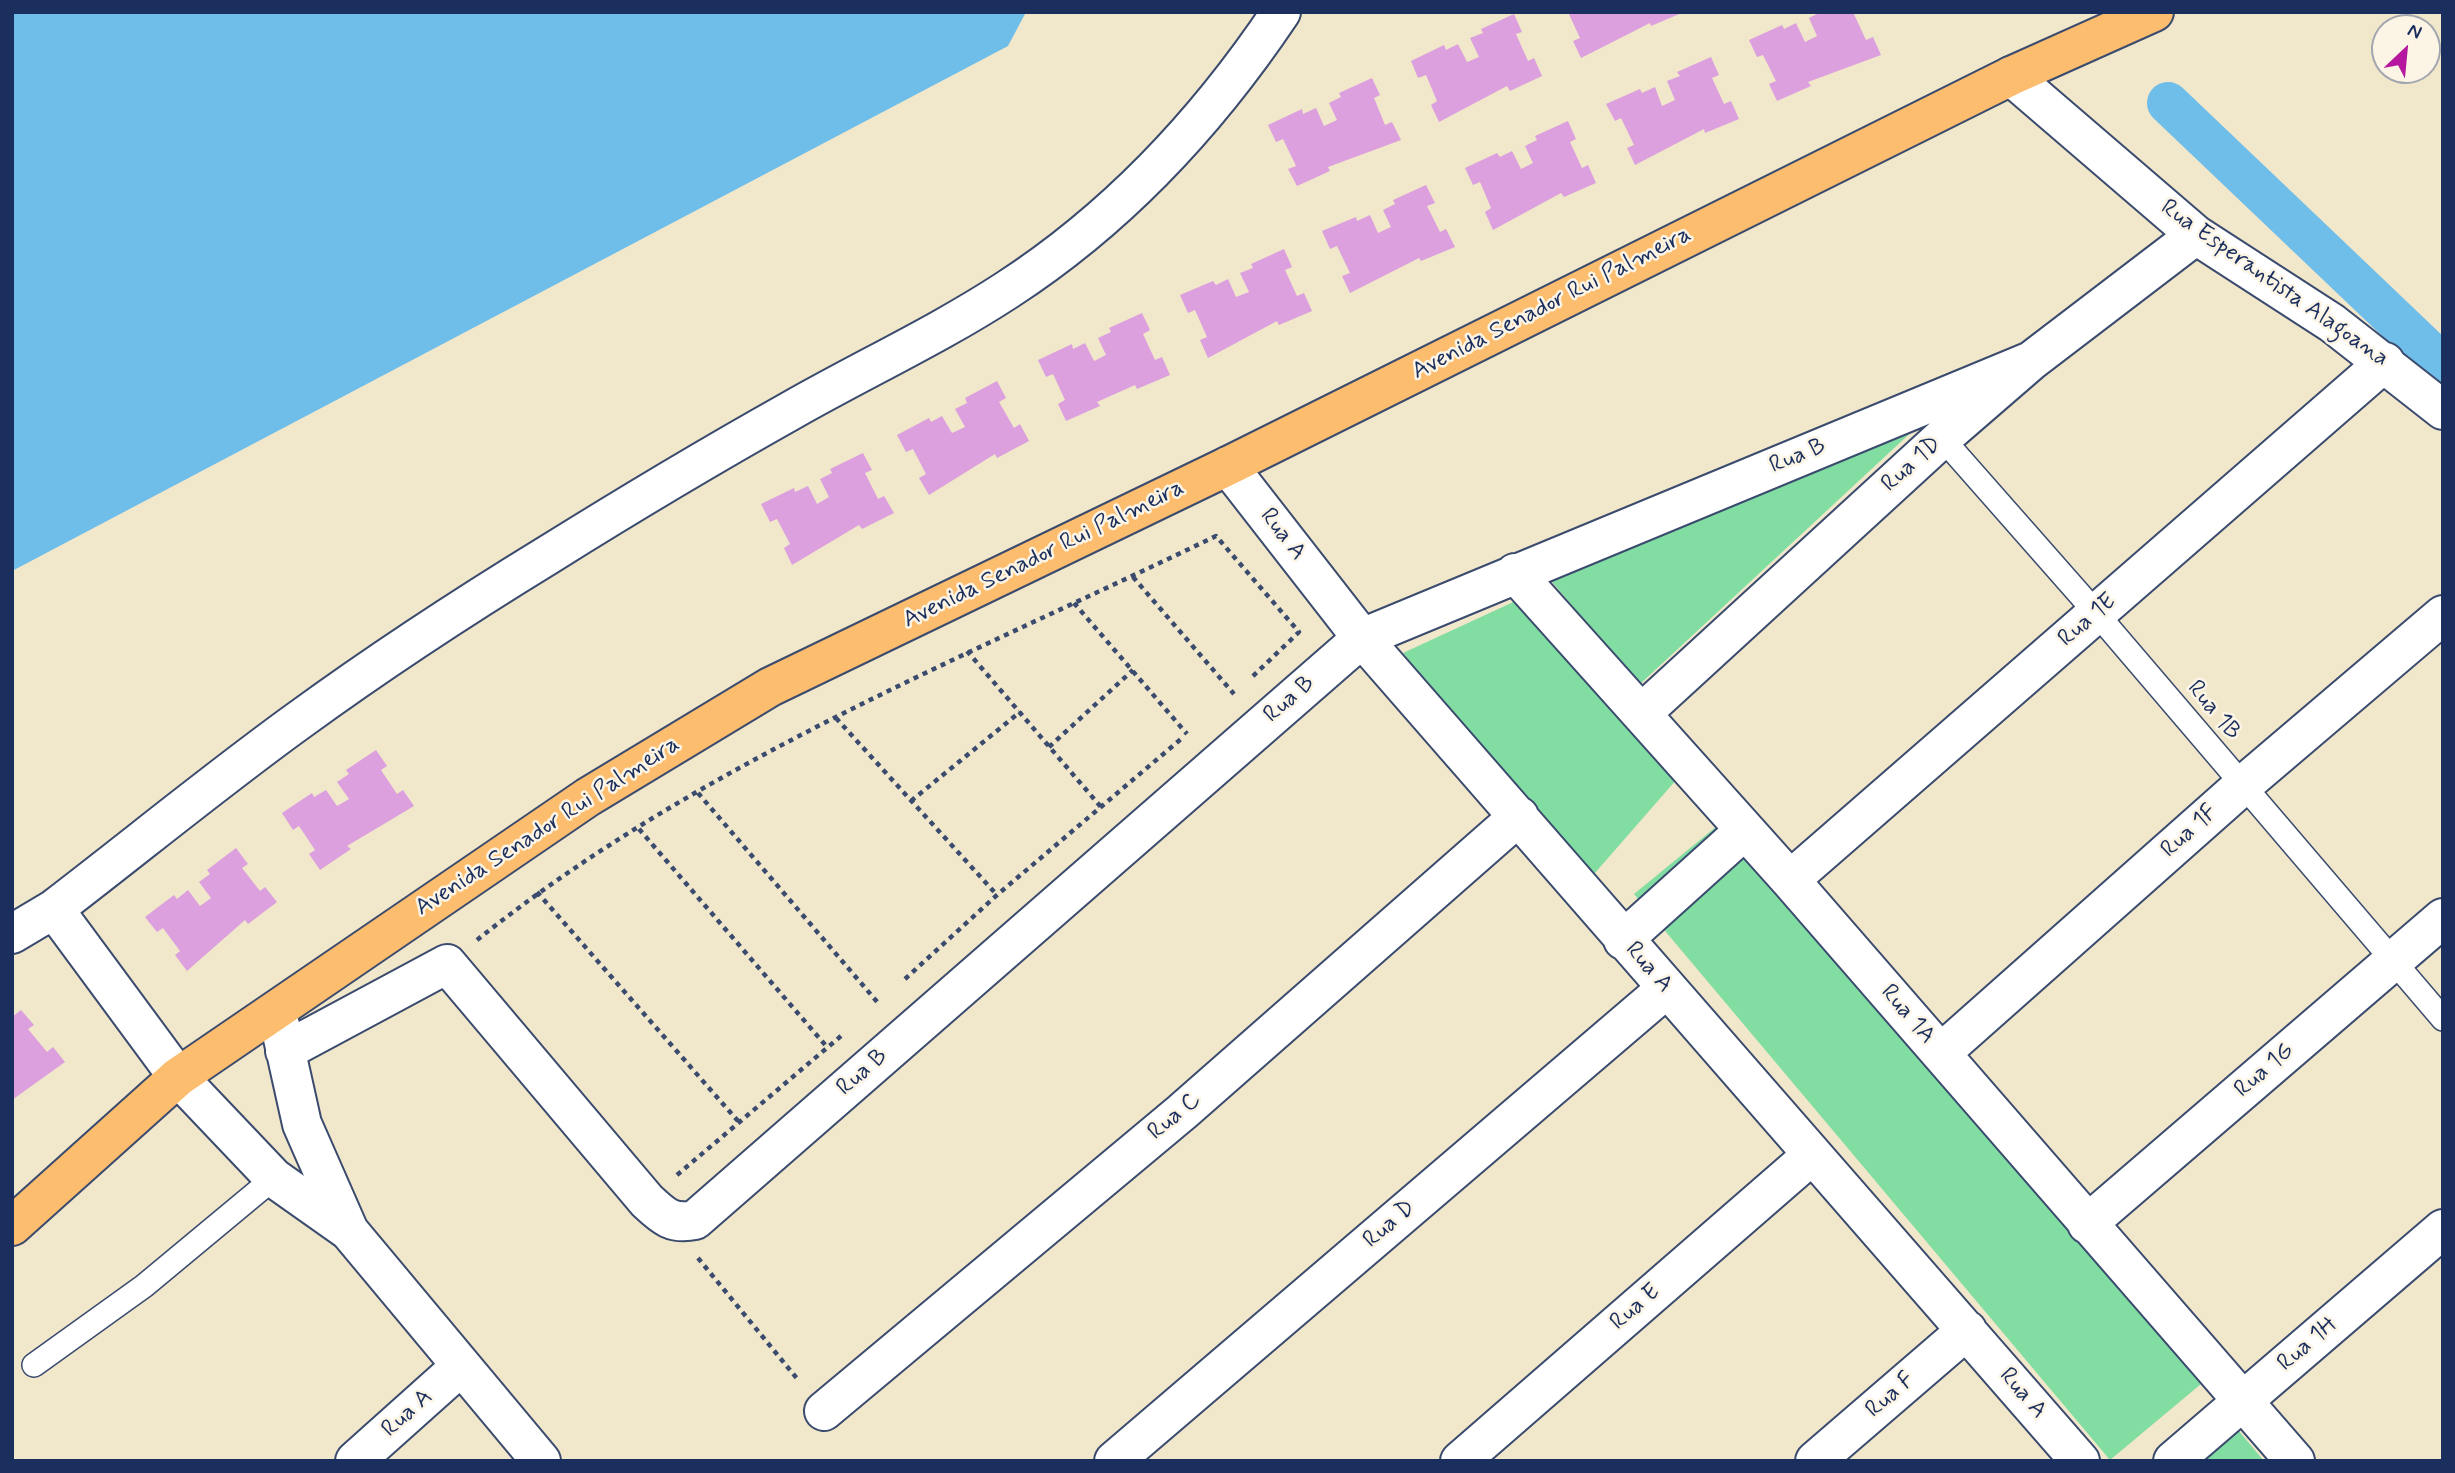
<!DOCTYPE html>
<style>
body{margin:0}
#map{position:relative;width:2455px;height:1473px;overflow:hidden;background:#f1e7cb;font-family:Mynerve,sans-serif}
canvas{display:block}
.frame{position:absolute;inset:0;border:14px solid #1b2f5e;pointer-events:none}
.north{position:absolute;left:2371px;top:14px;width:70px;height:70px;box-sizing:border-box;background:#fcf5e5;border:2px solid #a2a6af;border-radius:50%;rotate:26deg;font-size:19px;font-weight:700;line-height:28px;text-align:center;color:#1b2f5e}
.north::after{content:'';display:block;margin:auto;width:24px;height:32px;background:#b5179e;clip-path:polygon(50% 0,100% 100%,50% 72%,0 100%)}
</style>
<div id="map">
<canvas width="2455" height="1473"></canvas>
<div class="frame"></div>
<div class="north">N</div>
</div>
<script>
const g = document.querySelector('canvas').getContext('2d');
g.lineJoin = 'round';
function paint(path, color) { g.fillStyle = color; g.fill(path, 'evenodd'); }
function stroke(path, color, width, dash) { g.strokeStyle = color; g.lineWidth = width; g.lineCap = dash ? 'butt' : 'round'; g.setLineDash(dash || []); g.stroke(path); }
function write(font, color, halo, rows, align = 'center') {
  g.font = font + ' Mynerve,sans-serif'; g.lineWidth = 5; g.setLineDash([]); g.textBaseline = 'middle'; g.strokeStyle = halo; g.fillStyle = color; for (const [text, x, y, turn = 0] of rows) {
    g.save(); g.translate(x, y); g.rotate((+turn || 0) * Math.PI / 180); g.textAlign = isNaN(turn) ? turn : align; if (halo) g.strokeText(text, 0, 0); g.fillText(text, 0, 0); g.restore();
  }
}
paint(new Path2D(`
 M1919,425L1639,685L1542,570Z
 M1522,598L1677,779L1588,881L1403,653Z
 M1717,826L2201,1384L2110,1460L1634,894Z
 M2233,1424L2264,1461H2194Z`), '#82dda3');
paint(new Path2D(`
 M12,12H1026L1008,46L12,571Z`), '#6fbde9');
stroke(new Path2D(`
 M2168,103L2443,365`), '#6fbde9', 42);
paint(new Path2D(`
 M1568,12H1684L1651,26L1650,23L1581,58L1573,41L1580,38Z
 M1821,12H1853L1866,40L1873,37L1881,55L1808,82L1811,86L1777,101L1769,84L1776,81L1763,55L1757,57L1749,40L1782,25L1784,29L1796,23L1805,42L1817,36L1809,18Z
 M1514,14L1522,32L1516,34L1528,61L1534,58L1542,76L1510,91L1507,86L1439,122L1431,105L1437,101L1426,75L1418,78L1411,61L1444,45L1446,50L1458,44L1467,62L1479,57L1470,38L1483,33L1481,29Z
 M1711,57L1719,75L1712,78L1724,104L1731,101L1739,119L1705,133L1704,129L1635,165L1627,148L1634,145L1621,118L1615,121L1606,104L1640,89L1642,93L1655,87L1662,106L1675,100L1667,81L1680,76L1677,72Z
 M1372,78L1380,95L1374,98L1385,125L1392,122L1401,140L1328,167L1330,171L1297,186L1288,169L1296,166L1283,139L1276,142L1268,125L1302,109L1303,114L1316,108L1324,126L1337,120L1329,103L1341,97L1339,93Z
 M1568,121L1576,139L1570,142L1582,168L1588,165L1596,183L1564,197L1561,193L1493,230L1485,212L1491,208L1480,182L1473,185L1465,168L1497,153L1500,157L1512,151L1521,169L1533,163L1525,146L1537,140L1535,136Z
 M1426,185L1435,203L1427,206L1440,232L1446,229L1455,247L1421,261L1419,258L1350,293L1342,276L1350,273L1337,246L1330,249L1322,231L1356,217L1357,221L1370,215L1378,233L1391,227L1383,210L1395,204L1393,200Z
 M1284,249L1292,267L1285,270L1297,296L1304,293L1312,311L1279,325L1277,321L1208,358L1200,340L1207,337L1195,310L1188,313L1180,295L1213,281L1216,285L1228,279L1236,297L1249,292L1240,273L1253,268L1251,264Z
 M1142,313L1150,330L1143,334L1155,360L1162,357L1170,375L1137,389L1135,385L1097,402L1100,406L1066,421L1058,404L1065,400L1053,374L1046,377L1038,360L1072,344L1073,349L1085,343L1094,361L1106,355L1098,338L1111,332L1109,328Z
 M997,381L1006,398L999,402L1014,428L1020,424L1029,441L997,458L995,454L929,495L919,478L926,474L913,449L906,452L897,435L929,418L931,422L942,416L952,433L965,427L955,409L967,403L965,398Z
 M863,453L872,470L865,473L878,499L884,496L894,513L862,529L859,525L792,565L784,548L790,544L777,519L770,522L761,504L794,488L795,492L808,486L817,504L829,497L820,479L832,473L830,469Z
 M376,750L387,766L381,770L397,794L403,790L414,806L347,846L351,849L320,870L309,854L315,850L299,826L293,830L282,813L312,793L314,797L326,790L337,806L349,799L337,782L349,774L346,770Z
 M236,848L248,864L242,868L260,891L265,887L277,902L248,924L245,920L187,971L175,955L180,951L163,928L157,932L145,917L174,895L177,899L188,890L200,906L211,898L199,882L210,874L207,870Z
 M21,1010L34,1025L28,1029L47,1052L53,1047L65,1062L12,1100V1017Z`), '#dba0dd');
const service = new Path2D(`
 M1942,438L2097,614L2443,1019
 M34,1365L144,1286L274,1178`);
const minor = new Path2D(`
 M2011,76L2196,235L2332,323L2443,410
 M1228,466L1362,638L2080,1461
 M1515,573L1790,880L2295,1461
 M1642,713L1942,438L2031,361L2196,235
 M1790,880L2385,362
 M54,909L178,1077L274,1178L349,1231L541,1461
 M12,934L54,909C135,847 215,781 298,721C379,662 463,607 548,555C628,505 710,456 792,410C864,369 938,335 1007,290C1118,218 1208,121 1281,12
 M1623,940L1745,830
 M280,1025L302,1124L349,1231
 M285,1051L447,964L647,1201C663,1216 672,1225 695,1220L1362,638L2031,361
 M1941,1053L2242,786L2443,615
 M2087,1224L2443,918
 M824,1411L1182,1112L1519,816
 M355,1461L460,1367
 M1114,1461L1666,989
 M1460,1461L1812,1155
 M1815,1461L1967,1330
 M2173,1461L2443,1229`);
const primary = new Path2D(`
 M12,1226L178,1077L588,797L770,687L1228,466L2011,76L2154,12`);
stroke(service, '#3b4b6e', 26);
stroke(minor, '#3b4b6e', 42);
stroke(primary, '#3b4b6e', 42);
stroke(new Path2D(`
 M1133,577L1234,694
 M1074,603L1187,734
 M967,651L1101,807
 M836,718L997,895
 M1049,747L1133,670
 M698,793L879,1004
 M911,801L1020,712
 M639,829L827,1047
 M537,892L738,1121
 M477,940C697,764 964,658 1216,536L1299,632L1251,678
 M905,979L997,895L1181,739
 M677,1175L841,1036
 M698,1258L799,1381`), '#3b4b6e', 4.5, [5, 5]);
stroke(service, '#fff', 23);
stroke(minor, '#fff', 38);
stroke(primary, '#fcbd6f', 38);
write('24px', '#1b2f5e', '#fcf5e5', [
 ["Rua Esperantista Alagoana",2274,284,35],
 ["Avenida Senador Rui Palmeira",1552,304,-27],
 ["Rua B",1798,457,-22],
 ["Rua 1D",1912,465,-42],
 ["Rua A",1282,535,52],
 ["Avenida Senador Rui Palmeira",1044,555,-26],
 ["Rua 1E",2088,621,-41],
 ["Rua B",1290,700,-41],
 ["Rua 1B",2213,711,50],
 ["Avenida Senador Rui Palmeira",548,827,-33],
 ["Rua 1F",2190,832,-42],
 ["Rua A",1648,968,49],
 ["Rua 1A",1907,1015,49],
 ["Rua 1G",2265,1071,-41],
 ["Rua B",863,1073,-41],
 ["Rua C",1175,1117,-40],
 ["Rua D",1390,1225,-41],
 ["Rua E",1636,1308,-41],
 ["Rua 1H",2308,1345,-41],
 ["Rua A",2022,1394,49],
 ["Rua F",1891,1396,-41],
 ["Rua A",408,1414,-42]
]);
</script>
